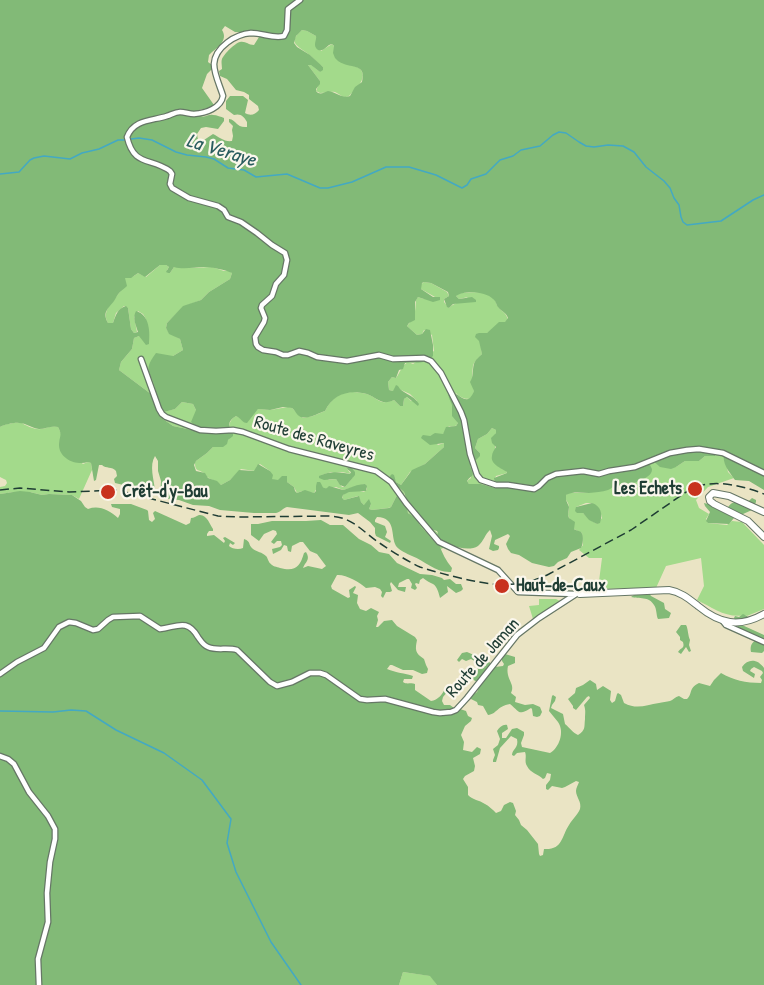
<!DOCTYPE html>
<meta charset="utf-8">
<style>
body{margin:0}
canvas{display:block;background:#eae4c4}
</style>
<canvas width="764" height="985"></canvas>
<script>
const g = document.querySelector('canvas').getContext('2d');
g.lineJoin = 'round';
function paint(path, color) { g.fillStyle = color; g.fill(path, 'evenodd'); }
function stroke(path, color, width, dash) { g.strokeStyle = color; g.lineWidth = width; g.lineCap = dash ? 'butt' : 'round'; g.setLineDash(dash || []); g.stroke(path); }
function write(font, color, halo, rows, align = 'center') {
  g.font = font + ' "Patrick Hand",sans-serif'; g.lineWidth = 4.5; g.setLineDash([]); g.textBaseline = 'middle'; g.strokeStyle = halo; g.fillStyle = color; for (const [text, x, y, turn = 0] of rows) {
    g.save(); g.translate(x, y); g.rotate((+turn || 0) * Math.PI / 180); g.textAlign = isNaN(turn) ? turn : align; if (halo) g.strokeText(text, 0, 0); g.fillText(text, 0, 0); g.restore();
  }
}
paint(new Path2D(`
 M302,30L307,31L316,36L321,51L332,44L349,65C366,67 366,78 356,89C355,89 349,96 349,96C343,99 340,94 335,92C330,91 325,93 320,93L316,91L320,81L308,65L309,63L320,72L323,67C317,63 313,57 307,53C296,45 288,42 302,30Z
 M160,265H166L169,267L167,270L168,273H170L174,267L192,268L212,267L224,271H229L232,273L230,279L209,292L201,300L183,307L167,323L166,328L169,333L180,339L183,350L148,371L157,389V393L151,394L119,370L121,362L132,349L134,338L139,336L146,319L143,314L138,311L134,317L137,332L134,333L131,329L128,308L124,306L116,313L113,323H108C100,309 117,299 123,287C124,285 125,280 125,278L134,276L138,273L146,277Z
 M424,282L431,283L447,292L449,296L444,299V302L449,308C455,302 461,303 468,297L459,299L456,296L457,294C467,292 488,290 495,300C496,302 496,303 497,305C501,312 507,312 508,321C497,324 496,327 486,334L479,333L482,354C479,358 474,361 473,366C472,372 472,380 473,386C473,388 474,389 474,391C473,403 461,399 456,393L451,401L458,423C456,427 453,427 449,426L443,434H437L430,436L438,445L444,443V447L425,464L410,472L401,485L396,482L392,474L397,487L404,492L405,498L425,521L427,525L438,533L437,538L449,545L441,549C437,540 425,536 420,527C420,525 420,523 419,522C416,518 410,516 408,512C404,505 404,501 396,497L391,507L388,508L372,510L369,509L371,504L364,505L361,502L358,496L344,500L342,499L343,495C348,490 357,490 364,492L367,489L365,484L343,490L336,487L324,489L322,487L317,488L314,493L302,491L297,493L294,487L287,482V479L275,481L272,479L270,471L260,464L257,466L255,471L241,469L230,480L221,485C217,481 212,480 207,477C206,476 205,474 204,473C197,469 195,471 195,462L196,461L207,453L213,447H219L229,439C229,430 227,421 236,416L242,419L258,409L270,410L288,407L292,408L303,418L313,416L325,411C334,393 347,389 367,394C379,398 378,406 394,400L400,406H403L404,399L407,397L411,401H417L410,394L399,389L393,391L389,390L388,382L392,377L396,378C400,373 401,366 408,362L413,364L434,351L432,335L424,330L422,334L417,335L407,326C416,316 415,312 416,300L418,297L424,299L435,297L421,289L420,285ZM348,466L353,477L345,487H342L336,479L329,480L322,475L331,472L334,473L342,472L351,474L347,469Z
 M182,402L193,404L196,410L197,431L173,426L163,419V412L175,409Z
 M20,422C27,426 34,430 42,429C48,428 52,425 58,427L62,435L59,443L83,464L88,462L91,463L92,470L79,499L72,495L49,494L42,495L30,492H14L0,494V487L5,486L7,483L6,480L0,477V427C4,424 15,423 20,422Z
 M492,428L496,430V433L495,435V450L502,469L506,470L507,473L496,476L494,480L495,488L481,484H469L467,481L471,478L470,466L480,453L475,448L478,439L487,434Z
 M720,449L724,452L728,472L734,478L708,487L696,500L699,508L709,514L706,519L708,523L727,525L732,521L742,522L764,545V609L747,616L746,615C727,619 713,608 697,600L704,586L701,558L666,566L656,588L598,589L602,558H589L579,550L583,545L582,533L574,529L568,515C569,509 570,505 566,500V495L569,493H587L613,487L625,486L632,481H636L650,458L676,467L685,461H699L705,456H715L718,450ZM586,503H592L601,514L602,518L597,524C589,520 584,513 576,507Z
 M539,599H556L560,601L533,619L529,606L539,605Z
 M403,972L431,976L437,985H399Z`), '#a3da8b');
paint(new Path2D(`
 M0,0H764V490L749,481L735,480C728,470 722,464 724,452L721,449L718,450L715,456H705L699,461H685L676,467L671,469L660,467L650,458L648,461C648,461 652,469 652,469C653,480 624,486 616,486C611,487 613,488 608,490C602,492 595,492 589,493C581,493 574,491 566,495V500L569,507L568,515L569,518L575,522L574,529C575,530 580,531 581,532C584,535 583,545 581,548L571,552L567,558L558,562L554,566L549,567L532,563L519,555L511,553L508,549L506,544L510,536L508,534L495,540L494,544L499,546V548L498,550L493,551L489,549L492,536L490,530C485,534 484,541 478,546C467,553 445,544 436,537L438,533L437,531L430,529L425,521L420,517L407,501L404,492L391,481L390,476L392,474L394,475L396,482L401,485L412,470L425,464L444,447V443L430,445L421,438L422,436L423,435L430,436L435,433L443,434L446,427L456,426L458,423L452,416V405L449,398L448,393L453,392C462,397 468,406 474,391L470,382C474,376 472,371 474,364C475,360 479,357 482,354L479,341L475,337L476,334L479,333H487L499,322H505L508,318C506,312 502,312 498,307C496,304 496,301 493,299C486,291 463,290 456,296L459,299L472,297L476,300V302L453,304L449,308L447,307L444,299L449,296L448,292L431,283L424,282L422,283L421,289L433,297H440V300L433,302L418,297L415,302V320L409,323L407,326L417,335L422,334L426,329L430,330L433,345V356C424,365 416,362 405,363L403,369L399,370L396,378L392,377L388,382L389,390L393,391L396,385L398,386C402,394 413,394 419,404L418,406L407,397L404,399L403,406H400L394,400C381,406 378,398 367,394C349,389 333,394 325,411C318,413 306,421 299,416C296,414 295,410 292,408L283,407L270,410L258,409L247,423C242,423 241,418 236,416C227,421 228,427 233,434V436L228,440L227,444L223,447H213L207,453L196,461L194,465L196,471L205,473L208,478L217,481L221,485L230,480L239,470L254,471L258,464L270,471L273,475L272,479L278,480L282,476H287V482L294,487L295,491L297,493L305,490L314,493L316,491V486L317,482H320C323,486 322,489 327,488L329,486L343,490C350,488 358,484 365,484L367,486L366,491L349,492L343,495L342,498L344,500L359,496L361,502L364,505L369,499L371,504L369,509L372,510L389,508L391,507L396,497L398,496L407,508L408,513L417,519L421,527L435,542L439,544C442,553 446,561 452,568L451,572C436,573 425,561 412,556C406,553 400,551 396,546C390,535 397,518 377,517L375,520V522L385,526L387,532L385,537L391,541L390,543L376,536L375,533V528L370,522L358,513L349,515L287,507C283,508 281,512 276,513H254L220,510L209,506L193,505L179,500L168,499L160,495L161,481L158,471V461L155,456C149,465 154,480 155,490L152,494H146L132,487L115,483L114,479L117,476L116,471C112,466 106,469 102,465H99L96,480L94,481L91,463L88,462C77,466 59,459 59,445C59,436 63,436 58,427C51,425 46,429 39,429C32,428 26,423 19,423C16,422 3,425 0,427ZM225,26L235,32L256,33L259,37L254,45C248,45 246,41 240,42C235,43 224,54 222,59C221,61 222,66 222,69L219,71L220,76L227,79L236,90L244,92L249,95V99L258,106L259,110C255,115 250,116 245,113L248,100L243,96H230L226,101V109L234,115C241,113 244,117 247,122V127C236,128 237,120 229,119V122L233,126L232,130L233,136L232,141C224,142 219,137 213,134L201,142L198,140L197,134L201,128L206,127L218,129L224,121V118C221,117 217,115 213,115C207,114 205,119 199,115L198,112L199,110L213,107L214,105L202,88L207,74L212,69V65L208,62L209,55C216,48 229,41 222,30ZM302,30L307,31L316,36C317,41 312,45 318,50C325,52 326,45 332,44L334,46L333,53L335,58C338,61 339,62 344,64C355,68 366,65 362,82L355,87L350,96C343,99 336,92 328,91C324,92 320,96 316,91V89L320,84V81L308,65H311L320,72L323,70V67L310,55L297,47L294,43L296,36ZM160,265H166L169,267L166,272L168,273H170L174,267C184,270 194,267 204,267C212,267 226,270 232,273L230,279L209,292L201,300L183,306L167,323L166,328L169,334L180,339L183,350L173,356L156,353C140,374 154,373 156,393L151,394L119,370L121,362L132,349L134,338L139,336L146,345L149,344C150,332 150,315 136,311C132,318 136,325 138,332L134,333L131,329L128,308L126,306C117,309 116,315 113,323H108C102,312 108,309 114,301C116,298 117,295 120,292C122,290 125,288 127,286L125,278H131L138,273L145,277ZM182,402L193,404L196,410L191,422L197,427V431L173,426L163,419L164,412L175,409ZM492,428L496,430V433L491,438L492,443L496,447C494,450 492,453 492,456C490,464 501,468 507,472V473L494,478L495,488L481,484H469L467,481C473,473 475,478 470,466L480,456V453L475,448L478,439L487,434Z
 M348,466H350L355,472V475L345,487L340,485L336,479L324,480L319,478V476C331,471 337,472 350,474L351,472L347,469Z
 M20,491L30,492L42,495L49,494L72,495L81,501L85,507L88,509C99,505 109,510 118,518L120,514V509L112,507L111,504H131L147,510L148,511L149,520L152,522L155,519L153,513L155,511L186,525L190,523L191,518C194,518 196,516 199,515C207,514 210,525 213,529V531H209L207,534V536L214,535L224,543L225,541L223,538L225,537L235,543L233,545L230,543L229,546C232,549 239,550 243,548L244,539C252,542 247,544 253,549C257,552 262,552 266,556C268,558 268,562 271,564C272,566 277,567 280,568C295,572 300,567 304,553L306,552C311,560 305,562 303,568L308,566L322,569L326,566L317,554L310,551L303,542H300L292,546L291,552L288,551L287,546L284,545L281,550L273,554L272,549L280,547L282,545L281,541H277L274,544L271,542L277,534L276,531L273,530L264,534L259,541L251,535V524H258L272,521H306L321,520L330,525H343L359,539L371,545L379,552L389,554L397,563L420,574L432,575L442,578L444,580L450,579L456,584H461L463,589L461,591L456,593L447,586L448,592L440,598C439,594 437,586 433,584C429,582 427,581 423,578L420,580L419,584L416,583L415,584L417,588L415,590L411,588L412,584L409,579H407L399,583L398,587H406L405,592L398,590L391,582L390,584L392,591L390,592H386L383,598L381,596L382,592L380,589L375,587L366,588C360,582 345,574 337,575L331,586L332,589L348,598L350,597L349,590L355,586L356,587L353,593L358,595L357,603L360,609L366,611L371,608L379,612L377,616L378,620L376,627H378L384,621L392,620L397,626L415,637L417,640C415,650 415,653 424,659L426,665L428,669L427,673L422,674L413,670H403L392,665H390L387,669C396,673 405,673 413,676L412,679H404L403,682C407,685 411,682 415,684V690L431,701C438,700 443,694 445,688H447L448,691L443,697L442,701L444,705H450L454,708L453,709L448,710V715H451L460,709L466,711L468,716L472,718L471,721L465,726L461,735L464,742L463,750L472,752L477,747L481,749L480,754L473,758L475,766L474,771L465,776L463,779L468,787V795C473,800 479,800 485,804C489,806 493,810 496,813L501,811L504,805L510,802L513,803L516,811L515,815L519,820L521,825L527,830L538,844L539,854L540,856L543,855L544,849C563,850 561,837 569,825C572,820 578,814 580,809C582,802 576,797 576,791C576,788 578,785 579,782L576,781L565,787L562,788L552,786L548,790L546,789V785L550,780L551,774L547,773L545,778L543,779C538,774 530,773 527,766C524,761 527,757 525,752L517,753L514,756L512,755C512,749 519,748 517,739L511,736L500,748L496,762H493V760L495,755L493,749L498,745L500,739L497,731C499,728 503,724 507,725L508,729L502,733V738H506L512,729L517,728L524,732V735L521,743L522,747L550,753C559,748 565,732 558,722C555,718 552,715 549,711L552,696L553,695L556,697L555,701L552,705L551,708L563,714L565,724C570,728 573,733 578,735C586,730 584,727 585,719C585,713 586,711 584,705L590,698L589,696L587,697L576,710L573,708V706L568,699L575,693L576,688L583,685L590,680L596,684L597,690L603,686L611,691L610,700L612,703L615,701L617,694L618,693L621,695L624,703C637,710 646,705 659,703C662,702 667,702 670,701C673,700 675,697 679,696L684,699H687C693,694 688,688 699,683L710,686L714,680L721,673C733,680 746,683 761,683L762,680L760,677L763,673L762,671L754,667L751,669L750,671L755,674L754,678L743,671L742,667C748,658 758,659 764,668V985H437L430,976L403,972L399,985H0V494Z
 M752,498L756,500V502L752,510L734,518L729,524L708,523L706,521L710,512L705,506L704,503L727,509C734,495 743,508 752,498Z
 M592,503C601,506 603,514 600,523L597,524L589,520L583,513H577L575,511L576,507Z
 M646,593H649L651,596L664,603L665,609L671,613L669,618L658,619C656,615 657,609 654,605C649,596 639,599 631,597L634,595H643Z
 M743,614L747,616L748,619L742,625L764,635V638L761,640V643L764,645V651L762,653L751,652C750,647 751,643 756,640L743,635L742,632L737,629L738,625L734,618L735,616L739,617Z
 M681,625H686C688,628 688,636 690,640L689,645L691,651L689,652L686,647L681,654L678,652C681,647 685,649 683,642L680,640V637L676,632Z
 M467,652L488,661L495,667L503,666L504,664L502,661L501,656L505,654L515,657V663L508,666C505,679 516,684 511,693L516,697L515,702L525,705L533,704L540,707L542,712L540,716L537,717L533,716L532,709L531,708C518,716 520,712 510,704C497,706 497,714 488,715L483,706L478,705L477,702L471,699V696L477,692L480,685L479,681H475L472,678L478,670L476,662L471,659L466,661L462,659L459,662L457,660L462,653Z`), '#82ba77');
stroke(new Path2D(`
 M131,139L139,138L152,140L176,152L187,155L206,157L214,159L228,168L244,170L256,177L287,174L320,188H328L352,182L386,167H409L436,175L462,188L467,185L471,179L486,174L500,160L513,156L521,150L540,146L553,135L559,132L566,133L579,142L586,146L594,147L608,145L623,146L634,152L646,167L664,181L670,188L674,198L679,205L681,217L683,222L687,225L721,221L753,200L764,195
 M0,174L19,172L30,160L34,158L44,156L70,159L82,153L99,149L118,140H126
 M0,711L53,712L71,710L86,711L116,730L164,753L202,780L231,819L227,843L236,872L271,942L301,985`), '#43a9c3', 1.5);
const minor = new Path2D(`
 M300,0L288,9L287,30L284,36C273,39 263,33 251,33C236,34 215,47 214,64C214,74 220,86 223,96C221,108 206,113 194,114C189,114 185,112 180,112C175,112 171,115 167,116C152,121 134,119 127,137C134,167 150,157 170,171L172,174L170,184L172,188L189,198L218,206L224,210L228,217L241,222L257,233L272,245L285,253L287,260L284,275L276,284L272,296L262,305L261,308L265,318L264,322L255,337L256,344L258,347L263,350L276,352L283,355H288L299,351L308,353L317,357L347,361L379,355L393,359L424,358L431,361L441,373L461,412L464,420L470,454L477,475L481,480L496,485H508L534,489L539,486L547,478L556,474L583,471L599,474L609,471L635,467L670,453L687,450L699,449L723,453L764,473
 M141,359L159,409L162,414L166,417L200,430L216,431L233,430L243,432L289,449L376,471L391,482L406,503L439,542L498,570L518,592L575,594
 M722,620L726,625L764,642
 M0,674L17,662L44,648L59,627L69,622L76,623L93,630L98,629L108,620L113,617L140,616L160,629C177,627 187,618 198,637C201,641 203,645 208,647C217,651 227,647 237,650L270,682L277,686L292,682L310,673H320L326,675L360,699L367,700L385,699L433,712L440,713L451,712L456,710L467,698L517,635L539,618L576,594
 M0,756L8,759L14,764L29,792L48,816L55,829V839L50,862L47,893L48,922L38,959L39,985`);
const tertiary = new Path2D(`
 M764,512L729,496L713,493L709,497L710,501L714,504L748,521L764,537
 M580,594L669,590C681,592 689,599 698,606C720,624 739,628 764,614`);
stroke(minor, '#676', 7);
stroke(tertiary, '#676', 8);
stroke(minor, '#fff', 4.5);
stroke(tertiary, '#fff', 6);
stroke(new Path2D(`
 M0,490L20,488L69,492L117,490L218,516L239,517L329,516C354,517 362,532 381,544C393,552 407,561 420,567C432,571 444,574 456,577C489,585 517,590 549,574L631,530L689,490C710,478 742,485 764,494`), '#1f3d34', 1.5, [9, 4.5]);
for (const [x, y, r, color] of [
 [695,489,8,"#c8321e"],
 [108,492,8,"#c8321e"],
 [502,586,8,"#c8321e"]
]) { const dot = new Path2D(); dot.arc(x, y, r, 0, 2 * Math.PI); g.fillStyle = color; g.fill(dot); stroke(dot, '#fbf7ec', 2); }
write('18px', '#1f3d34', '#fbf7ec', [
 ["Route des Raveyres",314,439,16],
 ["Route de Jaman",483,658,-48]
]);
write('bold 18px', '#1f3d34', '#fbf7ec', [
 ["Les Echets",682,489,"right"],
 ["Crêt-d'y-Bau",122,492],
 ["Haut-de-Caux",516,586]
], 'left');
write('italic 20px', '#2a5d5f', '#fbf7ec', [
 ["La Veraye",221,151,17]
]);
</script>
